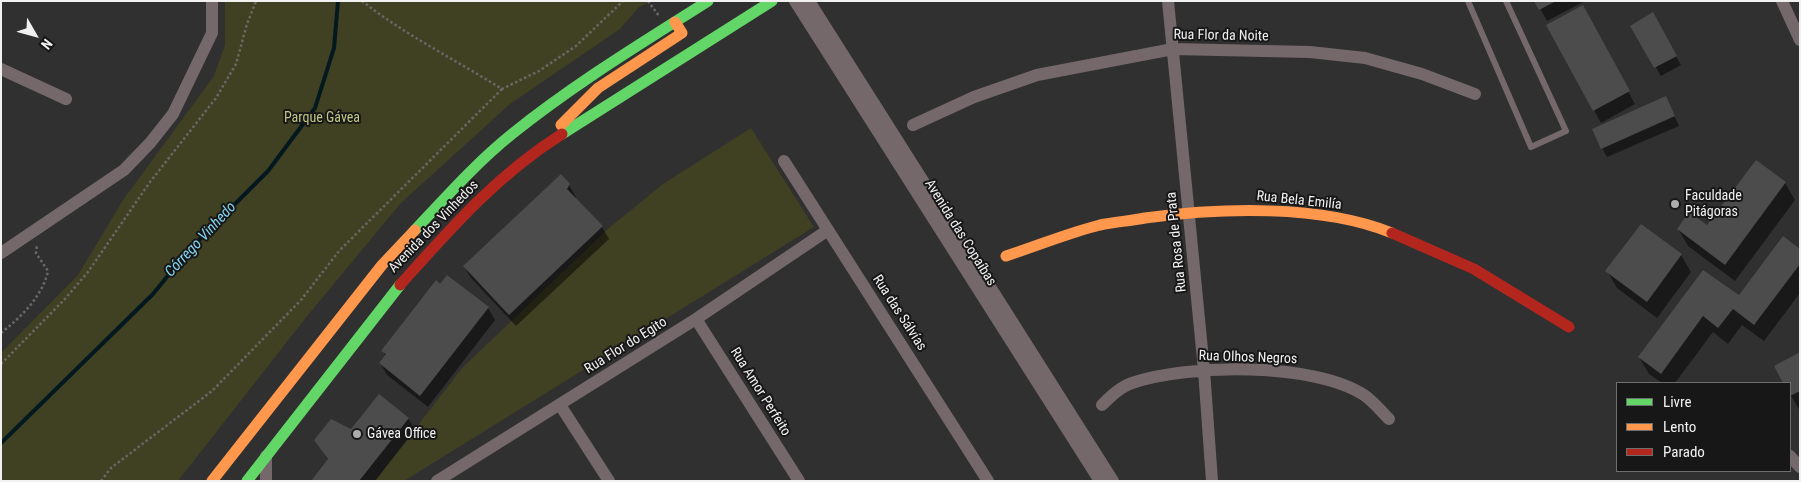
<!DOCTYPE html>
<meta charset="utf-8">
<style>
body{margin:0}
#map{position:relative;width:1801px;height:482px;overflow:hidden;background:#303030;font-family:"Roboto Condensed",sans-serif}
canvas{display:block}
.frame{position:absolute;inset:0;border:2px solid #f2f1f2;pointer-events:none}
.legend{position:absolute;left:1616px;top:382px;width:175px;height:90px;box-sizing:border-box;background:#181718;border:1px solid #6f6e6f;margin:0;padding:6px 9px;list-style:none;font-size:15px;color:#f2f1f2}
.legend li{display:flex;align-items:center;gap:10px;height:25px}
.legend b{width:25px;border:1px solid #6f6e6f}
.north{position:absolute;left:10px;top:10px;width:50px;height:50px;-webkit-text-stroke:4px #181718;paint-order:stroke;rotate:128deg;font-size:14px;font-weight:700;line-height:20px;text-align:center;color:#f2f1f2}
.north::after{content:'';display:block;margin:auto;width:18px;height:22px;background:#f2f1f2;clip-path:polygon(50% 0,100% 100%,50% 72%,0 100%)}
</style>
<div id="map">
<canvas width="1801" height="482"></canvas>
<div class="frame"></div>
<ul class="legend">
<li><b style="height:6px;background:#63d668"></b>Livre</li>
<li><b style="height:6px;background:#ff974d"></b>Lento</li>
<li><b style="height:6px;background:#b3261e"></b>Parado</li>
</ul>
<div class="north">N</div>
</div>
<script>
const g = document.querySelector('canvas').getContext('2d');
g.lineJoin = 'round';
function paint(path, color) { g.fillStyle = color; g.fill(path, 'evenodd'); }
function stroke(path, color, width, dash) { g.strokeStyle = color; g.lineWidth = width; g.lineCap = dash ? 'butt' : 'round'; g.setLineDash(dash || []); g.stroke(path); }
function write(font, color, halo, rows, align = 'center') {
  g.font = font + ' "Roboto Condensed",sans-serif'; g.lineWidth = 4; g.setLineDash([]); g.textBaseline = 'middle'; g.strokeStyle = halo; g.fillStyle = color; for (const [text, x, y, turn = 0] of rows) {
    g.save(); g.translate(x, y); g.rotate((+turn || 0) * Math.PI / 180); g.textAlign = isNaN(turn) ? turn : align; if (halo) g.strokeText(text, 0, 0); g.fillText(text, 0, 0); g.restore();
  }
}
paint(new Path2D(`
 M225,1H650L638,8L620,29L510,104L401,203L304,320L178,481H1V353L78,275L123,200L214,76L225,45Z
 M751,128L814,227L404,481H375L462,368L609,228L663,184Z`), '#3f4122');
paint(new Path2D(`
 M1536,1H1582L1583,2L1547,21Z
 M1652,14L1681,65L1661,76L1632,26Z
 M1589,19L1635,104L1601,123L1548,26Z
 M1666,98L1679,126L1607,157L1602,148Z
 M1756,162L1785,183L1795,200L1735,281L1688,246L1678,229L1708,227Z
 M569,185L576,197L575,199L602,227L609,239L516,326L471,278L464,266Z
 M1800,250V293L1764,341L1742,325L1728,344L1713,332L1675,383H1662L1649,374L1639,357L1703,271L1739,297Z
 M1681,255L1691,272L1657,318L1617,288L1607,271Z
 M488,308L495,320L428,407L387,375L380,363L386,356L383,351Z
 M1800,354V411L1790,394V383H1784L1775,367Z
 M408,418L415,430L375,481H312L328,460L316,440Z`), '#0007');
stroke(new Path2D(`
 M1,443L153,294L188,251L268,171L315,108L334,48L338,1`), '#041820', 4);
paint(new Path2D(`
 M1534,1H1556L1539,10Z
 M1583,5L1630,91L1593,111L1546,25Z
 M1653,12L1677,56L1654,68L1630,26Z
 M1666,96L1675,116L1601,149L1592,129Z
 M1756,160L1786,182L1725,265L1677,229L1689,212L1707,225Z
 M561,174L570,184L567,189L603,226L509,315L463,266Z
 M1641,224L1682,254L1647,302L1605,271Z
 M1783,236L1800,249V264L1754,325L1733,309L1718,328L1703,316L1661,374L1638,357L1703,270L1739,295Z
 M447,275L489,307L420,396L379,363L386,354L381,351L436,280L440,284Z
 M1800,352V391L1790,396V383H1783L1774,366Z
 M379,394L409,418L359,481H311L328,459L314,440L331,419L351,429Z`), '#4c4c4c');
stroke(new Path2D(`
 M362,1C405,35 456,60 502,89L539,71L576,46L623,1
 M648,1L659,16
 M1,333C22,316 42,297 48,271L36,253L37,244
 M1,364L64,300L88,272L150,182L216,98L236,64L247,24L256,1
 M101,481L111,468L212,391L301,300L339,251L502,89`), '#6c6667', 2.5, [2.5, 2.5]);
stroke(new Path2D(`
 M1468,1L1531,147L1566,131L1506,1`), '#75686b', 6);
stroke(new Path2D(`
 M795,1L1100,481
 M809,1L1113,481
 M1168,1L1204,370L1212,481
 M1782,1L1800,40
 M1,69L66,99
 M913,125L974,97L1037,75L1173,49L1310,52L1365,58L1422,74L1475,94
 M784,161L988,481
 M1,253L124,170L150,143L173,114L212,33V1
 M696,319L799,481
 M560,405L609,481
 M1102,405C1110,397 1120,387 1132,383C1187,364 1314,362 1364,395C1373,401 1381,411 1389,419
 M266,456V481
 M1790,456L1800,467
 M437,481L696,319L828,230`), '#75686b', 12);
stroke(new Path2D(`
 M562,134L772,1
 M415,230C446,197 477,162 512,134C574,84 642,43 708,1
 M247,481L400,285`), '#63d668', 11);
stroke(new Path2D(`
 M561,125L598,88L682,33L675,22
 M1006,256C1037,246 1068,233 1100,225C1114,222 1130,221 1145,218C1219,208 1321,204 1392,233
 M212,481L382,265L415,230`), '#ff974d', 11);
stroke(new Path2D(`
 M1392,233L1474,269L1569,327
 M400,285C451,228 497,175 562,134`), '#b3261e', 11);
for (const [x, y, r, color] of [
 [1675,204,5,"#aeadae"],
 [357,434,5,"#aeadae"]
]) { const dot = new Path2D(); dot.arc(x, y, r, 0, 2 * Math.PI); g.fillStyle = color; g.fill(dot); stroke(dot, '#181718', 2); }
write('14px', '#f2f1f2', '#181718', [
 ["Rua Flor da Noite",1221,36,1],
 ["Rua Bela Emilía",1299,201,6],
 ["Avenida dos Vinhedos",434,227,-46],
 ["Avenida das Copaíbas",960,233,58],
 ["Rua Rosa de Prata",1177,242,-96],
 ["Rua das Sálvías",899,313,57],
 ["Rua Flor do Egito",626,346,-32],
 ["Rua Olhos Negros",1248,358,2],
 ["Rua Amor Perfeito",760,392,58]
]);
write('14px', '#c1c783', '#181718', [
 ["Parque Gávea",322,118]
]);
write('14px', '#f2f1f2', '#181718', [
 ["Faculdade",1685,196],
 ["Pitágoras",1685,212],
 ["Gávea Office",367,434]
], 'left');
write('italic 15px', '#84d6f2', '#181718', [
 ["Córrego Vinhedo",201,240,-47]
]);
</script>
